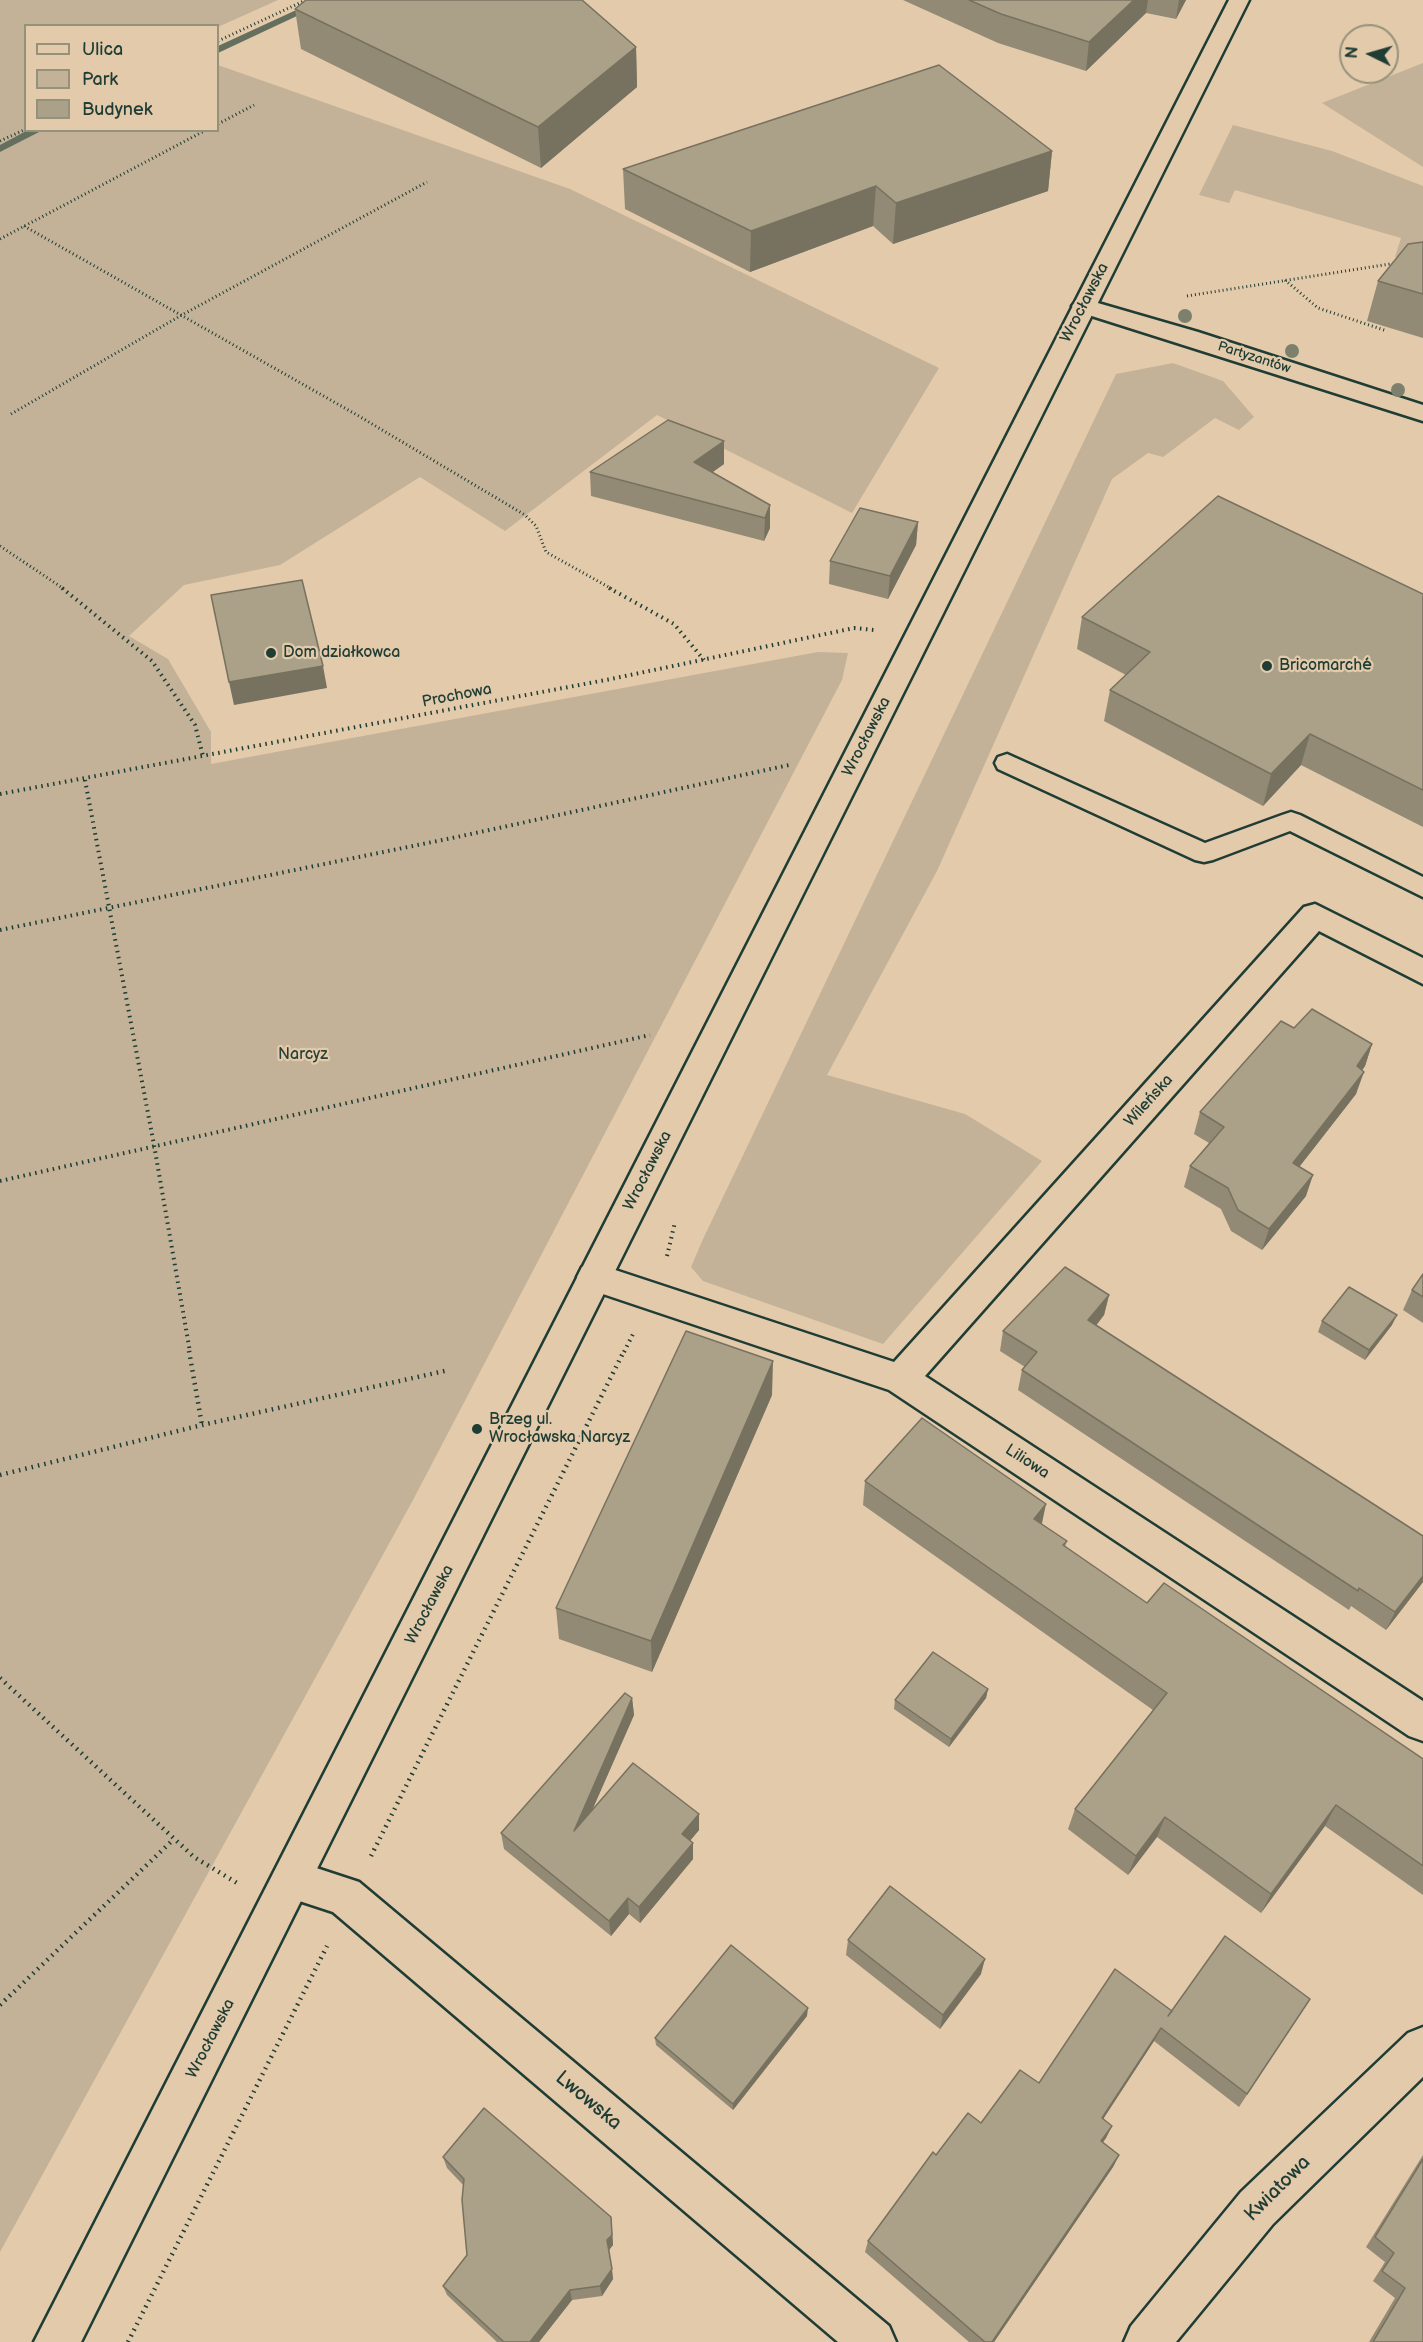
<!DOCTYPE html>
<meta charset="utf-8">
<style>
body{margin:0}
#map{position:relative;width:1423px;height:2342px;overflow:hidden;background:#e3caab;font-family:"Balsamiq Sans",sans-serif}
canvas{display:block}
.legend{position:absolute;left:24px;top:24px;width:195px;height:108px;box-sizing:border-box;background:#e3caab;border:2px solid #95927b;margin:0;padding:8px 10px;list-style:none;font-size:18px;color:#1f3d34}
.legend li{display:flex;align-items:center;gap:12px;height:30px}
.legend b{width:30px;border:2px solid #95927b}
.north{position:absolute;left:1339px;top:24px;width:60px;height:60px;box-sizing:border-box;background:#e3caab;border:2px solid #95927b;border-radius:50%;rotate:275deg;font-size:16px;font-weight:700;line-height:24px;text-align:center;color:#1f3d34}
.north::after{content:'';display:block;margin:auto;width:21px;height:27px;background:#1f3d34;clip-path:polygon(50% 0,100% 100%,50% 72%,0 100%)}
</style>
<div id="map">
<canvas width="1423" height="2342"></canvas>
<ul class="legend">
<li><b style="height:8px;background:#e3caab"></b>Ulica</li>
<li><b style="height:16px;background:#c3b298"></b>Park</li>
<li><b style="height:16px;background:#aaa188"></b>Budynek</li>
</ul>
<div class="north">N</div>
</div>
<script>
const g = document.querySelector('canvas').getContext('2d');
g.lineJoin = 'round';
function paint(path, color) { g.fillStyle = color; g.fill(path, 'evenodd'); }
function stroke(path, color, width, dash) { g.strokeStyle = color; g.lineWidth = width; g.lineCap = dash ? 'butt' : 'round'; g.setLineDash(dash || []); g.stroke(path); }
function write(font, color, halo, rows, align = 'center') {
  g.font = font + ' "Balsamiq Sans",sans-serif'; g.lineWidth = 4.5; g.setLineDash([]); g.textBaseline = 'middle'; g.strokeStyle = halo; g.fillStyle = color; for (const [text, x, y, turn = 0] of rows) {
    g.save(); g.translate(x, y); g.rotate((+turn || 0) * Math.PI / 180); g.textAlign = isNaN(turn) ? turn : align; if (halo) g.strokeText(text, 0, 0); g.fillText(text, 0, 0); g.restore();
  }
}
paint(new Path2D(`
 M0,0H278L218,27L26,26V130H218V65L570,189L939,368L852,513L657,415L505,531L420,477L280,565L184,585L129,636L168,659L211,732V764L818,652L848,653L842,680L413,1500L0,2252Z
 M1423,63V167L1322,103Z
 M1233,125L1332,151L1423,186V253L1395,257L1401,238L1235,190L1229,203L1199,195Z
 M1173,363L1223,381L1254,417L1239,430L1215,418L1163,457L1148,453L1112,479L937,871L827,1075L965,1114L1042,1161L883,1344L703,1281L691,1267L703,1239L1116,374Z`), '#c3b298');
paint(new Path2D(`
 M318,0H331L218,53V46Z
 M28,130H43L0,152V145Z`), '#656f5e');
const service = new Path2D(`
 M1007,754L1205,843L1282,815L1291,812L1300,815L1423,877V897L1290,831L1213,860L1204,862L1195,860L998,769L995,763L998,757Z`);
const minor = new Path2D(`
 M1084,299L1198,332L1423,405V421L1076,311L1072,306L1076,301Z
 M1315,904L1423,958V984L1319,931L925,1376L1423,1701V1741L1409,1736L889,1390L582,1287L577,1277L582,1267L594,1263L894,1362L1304,907Z
 M292,1860L359,1882L889,2326L896,2342H838L333,1912L278,1894L272,1880L278,1866Z
 M1423,2027V2077L1273,2224L1176,2342H1124L1131,2326L1241,2192L1408,2033Z`);
const tertiary = new Path2D(`
 M1229,0H1249L81,2342H34Z`);
stroke(service, '#1f3d34', 5);
stroke(minor, '#1f3d34', 5);
stroke(tertiary, '#1f3d34', 5);
stroke(new Path2D(`
 M218,41L306,0
 M218,124L254,105
 M0,141L26,129
 M24,226L357,415L525,515L536,526L546,552L612,589
 M0,239L206,130
 M1285,280L1318,308L1387,331
 M1187,296L1396,263
 M11,414L180,316L427,182
 M0,546L64,589`), '#1f3d34', 3, [1, 3]);
stroke(new Path2D(`
 M62,588L152,661L195,725L203,756
 M609,588L674,624L704,660
 M85,780L154,1145L190,1352
 M0,794L611,679L854,628L874,630
 M0,930L457,837L789,765
 M0,1181L650,1035
 M667,1256L675,1222
 M624,1352L633,1334`), '#1f3d34', 4, [1.5, 4.5]);
stroke(new Path2D(`
 M189,1351L202,1425
 M0,1475L202,1425L449,1370
 M0,1678L194,1857L237,1883
 M371,1856L624,1351
 M0,2005L174,1839
 M128,2342L327,1946`), '#1f3d34', 4.5, [1.5, 5]);
paint(service, '#e3caab');
paint(minor, '#e3caab');
paint(tertiary, '#e3caab');
g.fillStyle = '#7c806c';
for (const [x, y] of [
 [1185,316],
 [1292,351],
 [1398,390]
]) { g.beginPath(); g.arc(x, y, 7, 0, 2 * Math.PI); g.fill(); }
paint(new Path2D(`
 M903,0H1186L1176,19L1146,13L1086,71L998,43Z
 M295,9L636,47L637,87L541,168L301,49Z
 M1052,151L1048,191L893,244L873,226L750,272L625,209L623,169Z
 M1423,242V338L1367,321L1378,281Z
 M724,441V464L713,472L770,505V528L764,541L591,496L590,472Z
 M918,522L916,545L888,599L829,584L830,561Z
 M1423,594V827L1301,765L1263,806L1104,721L1110,690L1126,675L1077,649L1082,617Z
 M1294,1028L1372,1044L1365,1066L1362,1070L1356,1094L1299,1167L1306,1196L1262,1250L1231,1231L1221,1209L1184,1187L1190,1166L1209,1143L1194,1134L1200,1112Z
 M1423,1274V1323L1403,1310L1412,1290Z
 M1109,1295L1104,1315L1096,1326L1423,1536V1582L1386,1630L1351,1606L1349,1610L1018,1390L1022,1370L1025,1367L1000,1351L1003,1331Z
 M1322,1321L1392,1325L1365,1360L1318,1332Z
 M772,1395L652,1672L559,1639L556,1608Z
 M865,1481L1042,1524L1067,1541L1065,1547L1147,1603L1423,1759V1895L1325,1826L1261,1913L1157,1837L1128,1875L1068,1829L1075,1809L1153,1710L863,1505Z
 M988,1689L986,1698L949,1747L894,1709L895,1700Z
 M632,1698L634,1715L592,1810L699,1814V1830L690,1841L693,1859L640,1923L629,1914L611,1936L504,1849L501,1833Z
 M848,1940L981,1974L940,2029L846,1955Z
 M1172,2011L1301,2013L1239,2107L1154,2041L1103,2119L1106,2138L1103,2142L1119,2155L1113,2167L994,2342H969L865,2252L868,2241L936,2155L981,2123L1039,2083Z
 M807,2016L733,2110L656,2045L655,2038Z
 M1423,2155V2342H1369L1395,2298L1373,2281L1385,2262L1366,2247Z
 M443,2157L611,2217L613,2245L609,2250L613,2279L602,2296L572,2300L539,2342H497L447,2295L443,2286L467,2255L464,2186L447,2168Z`), '#928a75');
paint(new Path2D(`
 M1134,0H1148L1146,13L1086,71L1089,42Z
 M1179,0H1186L1176,19Z
 M636,47L637,87L541,168L538,127Z
 M1052,151L1048,191L893,244L896,203Z
 M876,186L873,226L750,272L751,231Z
 M724,441V464L694,485V462Z
 M770,505V528L764,541L765,518Z
 M918,522L916,545L888,599L890,576Z
 M323,666L327,688L234,705L229,682Z
 M1310,734L1301,765L1263,806L1271,774Z
 M1372,1044L1365,1066L1350,1088L1357,1066Z
 M1364,1072L1356,1094L1286,1184L1293,1163Z
 M1313,1175L1306,1196L1262,1250L1269,1229Z
 M1109,1295L1104,1315L1083,1341L1088,1320Z
 M1397,1315L1392,1325L1365,1360L1369,1350Z
 M773,1361L772,1395L652,1672L651,1641Z
 M1046,1504L1041,1528L1034,1519Z
 M1423,1576V1582L1386,1630L1395,1612Z
 M988,1689L986,1698L949,1747L951,1739Z
 M632,1698L634,1715L576,1847L574,1831Z
 M1336,1805L1325,1826L1261,1913L1271,1894Z
 M699,1814V1830L682,1850V1834Z
 M1165,1817L1157,1837L1128,1875L1136,1856Z
 M693,1843V1859L640,1923L639,1907Z
 M628,1898L629,1914L611,1936L609,1921Z
 M985,1959L981,1974L940,2029L943,2015Z
 M808,2008L807,2016L733,2110V2104Z
 M1161,2028L1154,2041L1096,2130L1102,2118Z
 M1112,2126L1106,2138L1095,2153L1101,2141Z
 M1119,2155L1113,2167L994,2342H992Z
 M611,2217L613,2245L609,2250L607,2240Z
 M612,2269L613,2279L602,2296L600,2286Z
 M570,2290L572,2300L539,2342H530Z`), '#77715f');
const building = new Path2D(`
 M306,0H582L636,47L538,127L295,9Z
 M969,0H1134L1089,42L1001,14Z
 M939,65L1052,151L896,203L876,186L751,231L623,169Z
 M1423,242V294L1378,281L1408,244Z
 M668,420L724,441L694,462L770,505L765,518L590,472Z
 M1218,496L1423,594V790L1310,734L1271,774L1110,690L1150,652L1082,617Z
 M860,508L918,522L890,576L830,561Z
 M302,580L323,666L229,682L211,595Z
 M1312,1009L1372,1044L1357,1066L1364,1072L1293,1163L1313,1175L1269,1229L1238,1210L1228,1188L1190,1166L1224,1127L1200,1112L1281,1021L1294,1028Z
 M1065,1267L1109,1295L1088,1320L1423,1536V1576L1395,1612L1359,1588L1358,1591L1022,1370L1037,1352L1003,1331Z
 M1423,1274V1297L1412,1290Z
 M1349,1287L1397,1315L1369,1350L1322,1321Z
 M686,1331L773,1361L651,1641L556,1608Z
 M922,1418L1046,1504L1034,1519L1067,1541L1063,1545L1147,1603L1164,1583L1423,1759V1866L1336,1805L1271,1894L1165,1817L1136,1856L1075,1809L1167,1693L865,1481Z
 M933,1652L988,1689L951,1739L895,1700Z
 M625,1693L632,1698L574,1831L633,1763L699,1814L682,1834L693,1843L639,1907L628,1898L609,1921L501,1833Z
 M890,1886L985,1959L943,2015L848,1940Z
 M1225,1936L1310,1999L1247,2094L1161,2028L1102,2118L1112,2126L1101,2141L1119,2155L992,2342H985L868,2241L933,2152L936,2155L968,2113L981,2123L1020,2070L1039,2083L1115,1969L1172,2011L1168,2016Z
 M731,1945L808,2008L733,2104L655,2038Z
 M484,2108L611,2217L612,2235L607,2240L612,2269L600,2286L570,2290L530,2342H504L443,2286L467,2255L462,2200L464,2179L443,2157Z
 M1423,2159V2342H1373L1405,2288L1382,2271L1394,2253L1375,2237Z`);
paint(building, '#aaa188');
stroke(building, '#77715f', 1.5);
for (const [x, y, r, color] of [
 [271,653,6,"#1f3d34"],
 [1267,666,6,"#1f3d34"],
 [477,1429,6,"#1f3d34"]
]) { const dot = new Path2D(); dot.arc(x, y, r, 0, 2 * Math.PI); g.fillStyle = color; g.fill(dot); stroke(dot, '#e3caab', 2); }
write('14px', '#1f3d34', '#e3caab', [
 ["Partyzantów",1254,358,18]
]);
write('16px', '#1f3d34', '#e3caab', [
 ["Wrocławska",1085,303,-63],
 ["Prochowa",457,696,-11],
 ["Wrocławska",867,737,-63],
 ["Wileńska",1149,1101,-48],
 ["Wrocławska",648,1171,-63],
 ["Liliowa",1027,1462,33],
 ["Wrocławska",430,1605,-63],
 ["Wrocławska",211,2039,-63]
]);
write('16px', '#1f3d34', '#e3caab', [
 ["Dom działkowca",283,653],
 ["Bricomarché",1279,666],
 ["Brzeg ul.",489,1420],
 ["Wrocławska Narcyz",489,1438]
], 'left');
write('16px', '#274339', '#e3caab', [
 ["Narcyz",303,1055]
]);
write('20px', '#1f3d34', '#e3caab', [
 ["Lwowska",588,2101,40],
 ["Kwiatowa",1278,2189,-45]
]);
</script>
